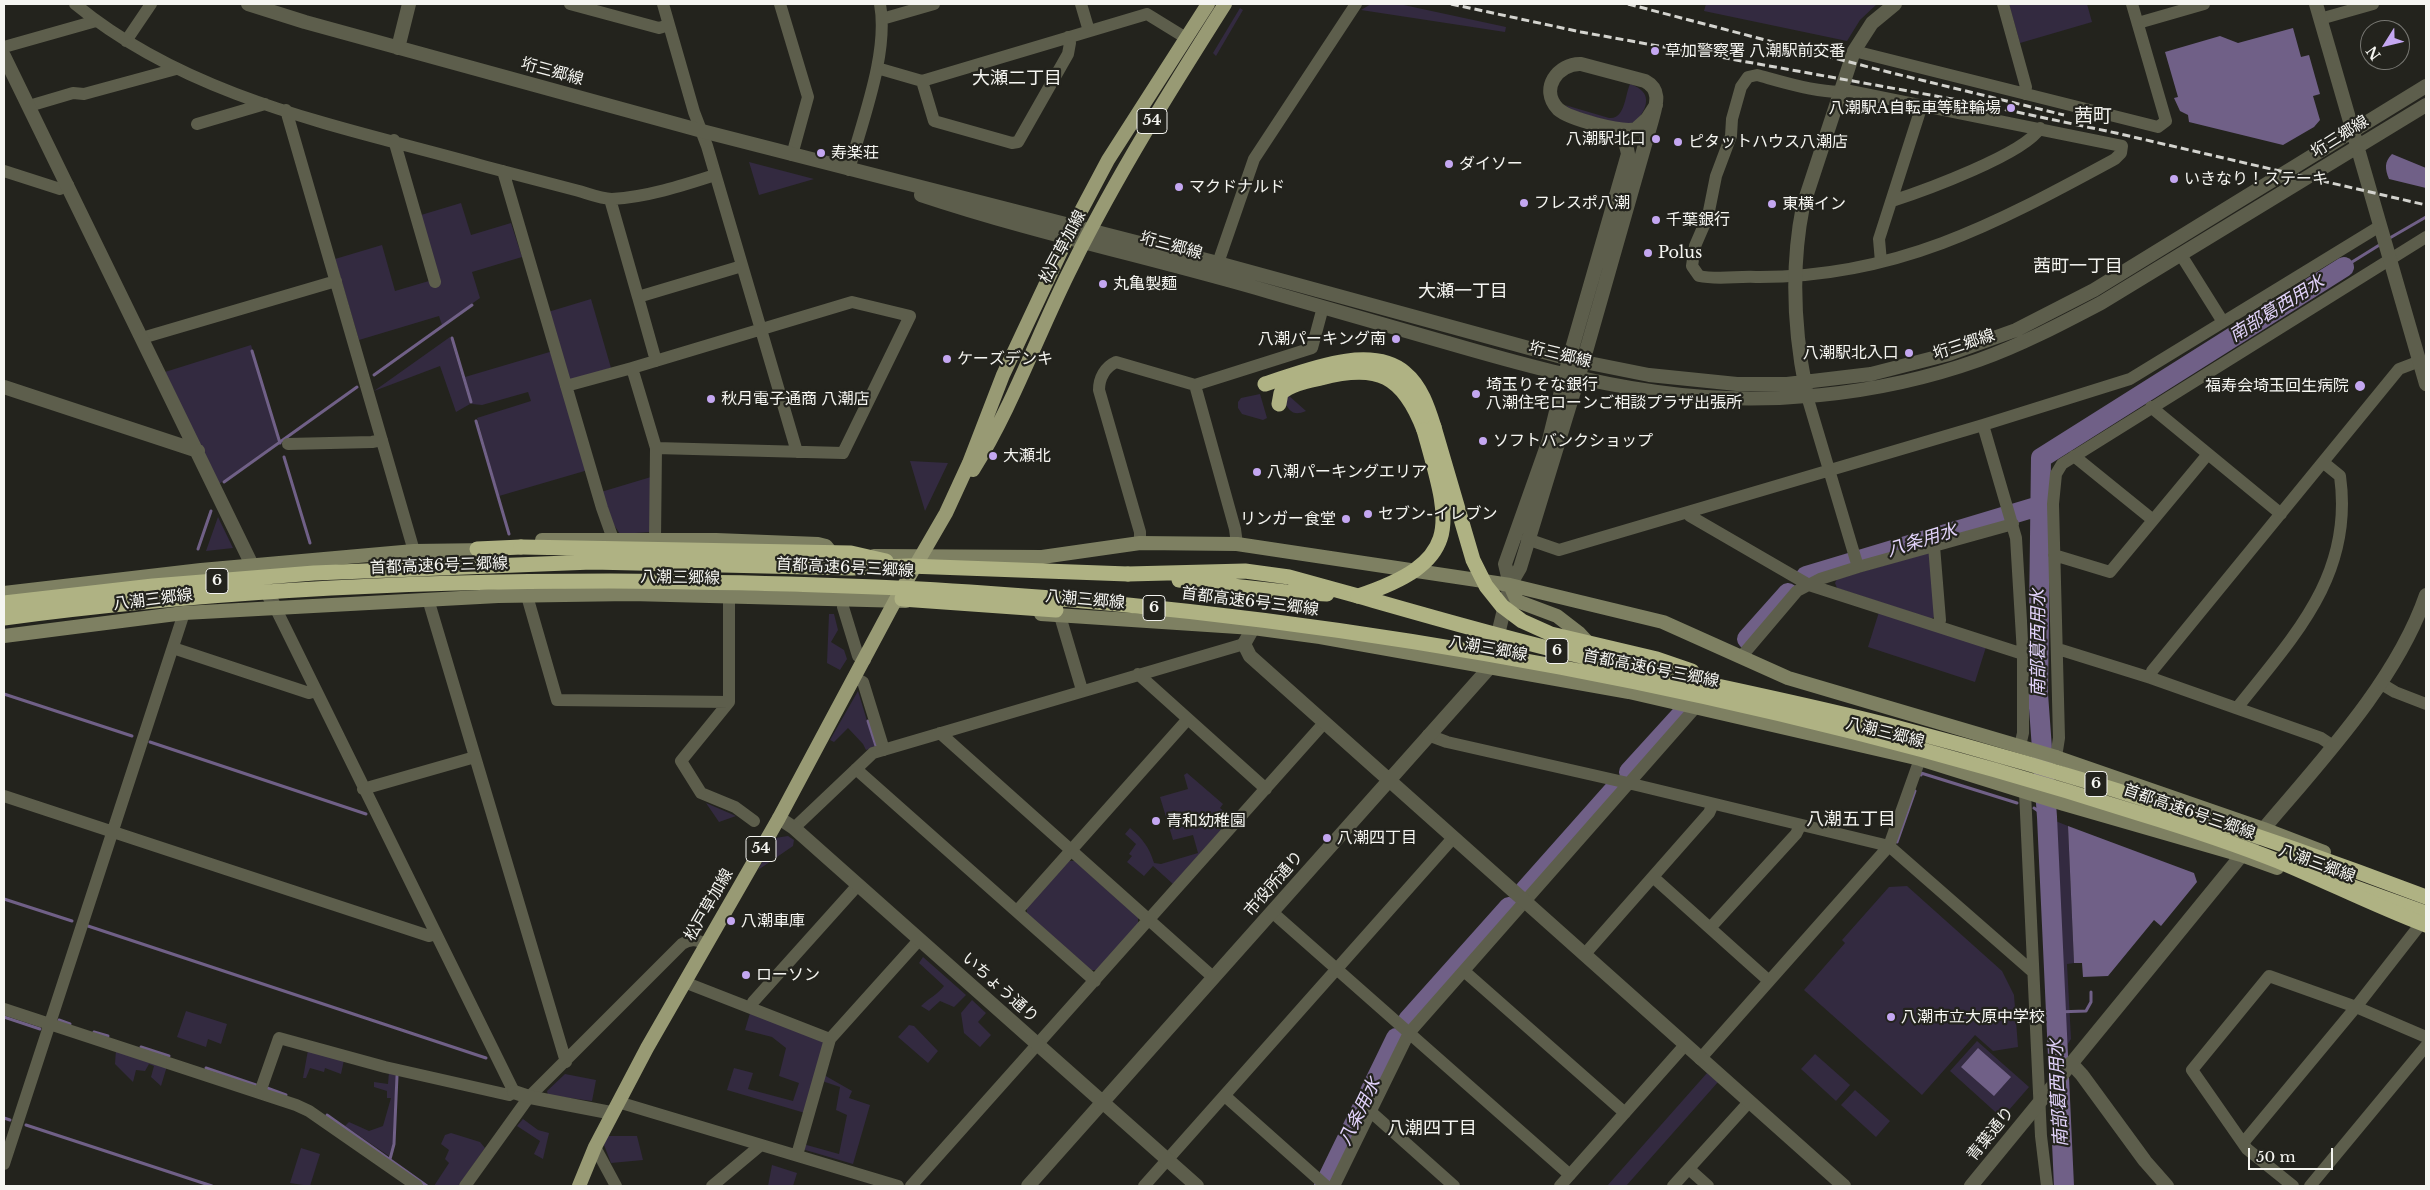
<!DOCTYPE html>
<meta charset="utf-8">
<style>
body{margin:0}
#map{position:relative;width:2430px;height:1190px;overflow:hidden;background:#23231d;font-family:"Libre Baskerville",serif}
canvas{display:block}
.frame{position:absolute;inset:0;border:5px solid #f5f5f1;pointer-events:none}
.north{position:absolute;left:2360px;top:20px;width:50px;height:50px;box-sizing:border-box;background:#23231d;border:1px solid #777772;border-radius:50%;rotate:234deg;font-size:14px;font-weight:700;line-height:20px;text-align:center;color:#f5f5f1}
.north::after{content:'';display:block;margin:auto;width:18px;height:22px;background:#c4a7f1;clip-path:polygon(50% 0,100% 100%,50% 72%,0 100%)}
.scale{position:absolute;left:2248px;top:1148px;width:85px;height:22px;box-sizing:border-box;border:2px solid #f5f5f1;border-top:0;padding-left:6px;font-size:15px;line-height:18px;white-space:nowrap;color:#f5f5f1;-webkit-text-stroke:4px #23231d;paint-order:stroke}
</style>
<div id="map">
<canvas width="2430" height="1190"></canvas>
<div class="frame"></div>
<div class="north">N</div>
<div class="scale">50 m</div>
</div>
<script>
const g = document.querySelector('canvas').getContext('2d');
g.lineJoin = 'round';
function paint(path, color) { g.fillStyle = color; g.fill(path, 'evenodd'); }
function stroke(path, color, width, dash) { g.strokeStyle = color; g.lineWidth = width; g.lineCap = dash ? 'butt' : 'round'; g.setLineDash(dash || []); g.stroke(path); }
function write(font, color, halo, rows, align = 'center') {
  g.font = font + ' "Libre Baskerville","Noto Sans JP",serif'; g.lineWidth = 4.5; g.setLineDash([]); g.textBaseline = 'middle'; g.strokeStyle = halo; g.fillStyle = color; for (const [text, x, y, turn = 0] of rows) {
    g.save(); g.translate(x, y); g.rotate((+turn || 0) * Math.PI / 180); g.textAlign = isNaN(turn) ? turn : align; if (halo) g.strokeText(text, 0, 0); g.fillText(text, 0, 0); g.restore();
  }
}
paint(new Path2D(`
 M1371,4H1399L1506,27L1505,32L1361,10Z
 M1706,4H1877L1860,20L1847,41L1704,11Z
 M2009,4H2087L2092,22L2020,43Z
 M1240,8L1243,10L1216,56L1213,53Z
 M1630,84C1653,92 1648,107 1636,122L1622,125L1574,111L1565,105L1609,118C1625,120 1625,95 1630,84Z
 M749,162L814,179L759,195Z
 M461,203L471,235L511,223L522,257L472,272L480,298L442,325L439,316L359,340L335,259L382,245L395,291L429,281L421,215Z
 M591,299L611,368L569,381L548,312Z
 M450,337L470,404L456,412L440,366L374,391Z
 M251,345L280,440L219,484L165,372Z
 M553,351L588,470L499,496L477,418L531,401L528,392L482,405L472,404L465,377Z
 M1260,394L1267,418L1263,420L1242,414L1238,408V402L1241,398Z
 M1288,395L1306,411C1296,415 1292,414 1286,405Z
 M910,461L948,463L925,511Z
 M651,477V532L620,534L608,516L601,492Z
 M218,517L233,548L206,551Z
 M1927,553L1931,555L1936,616L1931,619L1837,588L1835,583L1837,579Z
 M1879,612L1986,647L1975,682L1868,647Z
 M829,614H834L838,630L831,642L844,650L847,659L840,670L827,663Z
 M858,691L875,747L866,750L863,744L848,728L834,742L830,740Z
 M1187,773L1223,804L1220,808L1232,818L1173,884L1153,866L1144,876L1127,862L1132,856L1129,854L1136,844L1125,834L1130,828C1143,839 1149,847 1154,863L1161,864L1198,853L1193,835L1173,840L1160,797L1188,789L1184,775Z
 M706,803L736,816L719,822Z
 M2053,820L2068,826L2074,963L2067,964L2071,1039L2064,1050Z
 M788,836L794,840L793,846L758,870L775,838Z
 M1067,861H1075L1138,917V924L1097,970H1090L1027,914V907Z
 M1907,886L2002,971L2014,995L2018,1047L1993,1051L1975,1035L1922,1095L1804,990L1845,943L1842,940L1889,887Z
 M923,957L966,995L954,1007L940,1001L929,1011L921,1006C929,998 937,995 944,986L919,963Z
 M972,1000L986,1013L978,1022L991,1035L980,1047L964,1033L961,1013Z
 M186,1011L227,1024L221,1044L208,1039L206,1047L177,1037Z
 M750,1013L822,1041L825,1045L805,1113L727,1090L734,1068L753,1073L748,1089L793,1101L799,1083L779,1076L786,1048L772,1037L745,1030Z
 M909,1025L914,1026L938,1051L928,1063L898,1037Z
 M1977,1041L2029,1087L2002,1118L1950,1071Z
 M116,1049L167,1066L161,1086L151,1077L154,1066L149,1064L145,1071L136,1070L133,1082L115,1064Z
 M308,1050L344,1060L341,1074L325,1068L324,1072L310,1068L306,1078H303Z
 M1815,1054L1850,1085L1836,1101L1801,1069Z
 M389,1072L396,1073L393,1143L389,1156L345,1126L349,1122L369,1131L383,1126L391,1098H387V1091L374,1087V1082L388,1084Z
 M1707,1073L1718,1082L1626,1186H1607Z
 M565,1074L596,1080L592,1101L548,1095L547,1091Z
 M824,1075L852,1091L849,1098L870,1105L853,1164L802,1149L803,1144L839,1154L847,1115L836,1110L840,1087L822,1081Z
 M1855,1090L1890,1121L1876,1137L1841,1105Z
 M523,1119L538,1130L549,1133L543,1159L534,1154L540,1141L517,1126Z
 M451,1133L480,1142L485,1148L458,1186H434L449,1163L445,1159L449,1150L441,1144L445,1135Z
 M608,1136H637L643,1160L611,1163L604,1145Z
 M301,1148L320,1154L310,1186L290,1183Z
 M772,1165L797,1173L793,1186H768Z`), '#332a40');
paint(new Path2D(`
 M2293,28L2301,57L2309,55L2320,94L2313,96L2320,120L2314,127L2283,145L2189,122L2188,115L2180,111L2174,98L2178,97L2165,52L2220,36L2238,43Z
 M2392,154L2426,168V188L2389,179C2385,169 2384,162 2392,154Z
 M2068,826L2194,873L2197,882L2161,926L2154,920L2108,976L2083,977L2082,963H2074Z
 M1978,1048L2011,1077L1994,1096L1961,1067Z`), '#706087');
stroke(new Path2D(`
 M2388,239L2426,217
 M2344,267L2381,244
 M452,338L471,402
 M252,351L280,443
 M374,375L472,305
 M476,421L509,534
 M284,457L310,543
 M224,482L357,387
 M198,549L211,511
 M4,694L132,736
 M868,721L876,746
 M150,742L366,814
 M1921,775V773L2017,803
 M2034,808L2047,817
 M1897,842L1915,791
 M4,899L72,921
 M88,926L486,1058
 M2056,1012L2086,1011L2091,1002V992
 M4,1017L40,1029
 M59,1020L70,1024
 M94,1032L108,1036
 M141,1047L169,1056
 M206,1068L256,1085
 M267,1088L286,1095
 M327,1115L427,1186
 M4,1118L10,1120
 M26,1125L212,1186
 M390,1159L394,1144L397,1076`), '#706087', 3);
stroke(new Path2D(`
 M1806,576L2039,506
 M1747,639L1788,593
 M1629,772L1680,716
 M1525,890L1613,791
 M1408,1020L1509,907
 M1324,1186L1396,1038
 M2064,1186L2047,817L2038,694L2041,458L2344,267`), '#706087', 20);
stroke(new Path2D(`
 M75,4C191,100 345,127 487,167C518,175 548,183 579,191C589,194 602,199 612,199C647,197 681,186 715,175
 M570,4L659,28L669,25
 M663,4L694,112L707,146L797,452
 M780,4L808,97L792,155
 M1081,4L1089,31
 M2003,4L2026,87L2025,94
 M882,19L934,4
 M2320,19L2373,4
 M2138,23L2204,4
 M126,41L151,4
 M4,47L96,21
 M1854,51L2158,127L2166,121L2132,4
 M877,68L922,81L1147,14L1186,38
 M1757,75C1783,82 1823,95 1850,91L2122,146L2121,153L2115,159C1995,224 1896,278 1756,277C1738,276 1717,280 1699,276L1692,266L1695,246L1708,216L1716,176L1731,136L1732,119L1741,87L1748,77Z
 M922,81L934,121L1012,143L1018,142L1068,54L1070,43L1068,37
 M29,106L73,93L84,94L176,69
 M286,110L414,551
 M197,124L265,104
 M394,140L435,282
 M849,170C862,121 889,53 880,4
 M4,171L60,189L68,185
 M503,171L602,508L613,539
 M610,199L638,297
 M1892,201C1923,191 2025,154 2040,128
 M2181,255L2223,322
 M1881,262L1879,239L1922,105
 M1218,263L1254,159L1356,4
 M142,338L336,281
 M656,361L638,297L742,266
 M1195,385L1235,529L1237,544
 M566,386L632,368
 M1807,396L1858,567
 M2151,407L2281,514
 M1983,425L2016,538L2023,654V733L2020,746
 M288,444L372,442L382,440
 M2074,456L2153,520
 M1689,512L1690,516L1809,585L2023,654
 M1527,539L1559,550L1983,425L2130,379L2380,226
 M655,540L656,448L632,368L852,302L910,316L843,453L656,448
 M1140,543V532L1099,390C1099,378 1105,367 1116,362L1195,385L1312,348L1323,307
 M1934,546L1940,620L1938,626
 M2054,555L2110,572L2208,454
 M527,596L557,700L729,702
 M729,597V702L681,761L701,793L735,807L754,821
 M428,599L566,1062
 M843,607L858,656L865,660
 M1060,616L1082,690
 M173,648L309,693L315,691
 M2058,649L2151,678L2321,738L2333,746
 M1741,657L1797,591L1820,579L1858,567L2013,524
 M1138,674L1266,789
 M855,678L863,682L884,750
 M2151,678L2152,671L2399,369L2420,361
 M2380,683L2395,692L2426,704
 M2237,708C2294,636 2354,575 2340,476L2324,463
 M940,733L1214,978
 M1428,735L1447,742L1628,783L1889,846L2033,972
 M2056,757L2059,738L2053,504L2056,474L2062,464L2426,237
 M856,769L1095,981
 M363,789L475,757
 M2025,792L2041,1136L2047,1186
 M4,796L429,936L435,934
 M794,828L873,753L1244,644
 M1653,877L1769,981
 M1017,911L1187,720
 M1272,912L1570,1175
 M1710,928L1796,834L1800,826
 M1584,955L1709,813L1713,804
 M1464,971L1625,1113
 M684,982L830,1039
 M752,1008L753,1002L858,885
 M4,1009L296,1105L309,1111L417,1186
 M1700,1059L1889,846L1920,759
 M260,1092L279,1038L385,1067L509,1095L514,1092L275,607
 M1225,1096L1326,1186
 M618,1102L898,1186
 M1371,1112L1454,1186
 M2243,1143L2356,1007L2423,921
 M595,1147L616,1186
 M797,1155L830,1039L919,940
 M4,1164L184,613
 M1689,1169L1708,1186
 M465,1186L529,1097L682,944C691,938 697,940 707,944
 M712,1186L761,1145
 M911,1186L1324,723
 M1144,1186L1453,838
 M1334,1186L1409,1033L1696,707
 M1560,1186L1685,1045
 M1673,1186L1749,1102
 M2293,1186L2247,1149L2192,1070L2269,976L2356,1007L2426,1037
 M2310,1186L2426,1046`), '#5d5e4c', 12);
stroke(new Path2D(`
 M248,4L305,22L702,131L1218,263L1569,359L1649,375L1737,384H1787L1871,374L1949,354L2016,330L2094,290L2426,86
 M2316,4L2426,384
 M398,48L409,4
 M4,56L252,565L275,607
 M921,195C1035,233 1154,258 1270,292C1330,309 1389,326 1448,343C1517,363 1586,382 1657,392C1763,407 1878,396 1979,360C2021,345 2061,324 2101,303L2426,105
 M4,387L198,451
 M1806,390C1794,330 1791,266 1803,206L1854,51L1872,23L1895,4
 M1510,585L1505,564L1549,440L1569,359L1628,154C1626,142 1622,134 1611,129
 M1253,628L1244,644L1250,656L1844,1186
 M779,818L794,828L1197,1186
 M2071,1063L2082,1075L2145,1161L2167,1186
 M514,1092L529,1097L612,1113
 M1028,1186L1490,667L1510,585L1520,568L1583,362L1652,120C1656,105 1662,90 1645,81L1581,64C1558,63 1539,89 1558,109C1569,119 1622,133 1636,129L1647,119L1656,105
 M1971,1186C2061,1077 2151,966 2241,856C2304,778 2393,691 2426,595`), '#5d5e4c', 14);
stroke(new Path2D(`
 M542,540H716L818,544L826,546L834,556
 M874,556L1042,557L1140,543L1237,544L1510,585L1663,622L1788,678L2056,757
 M1510,585L1517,601L1557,616L1579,633L1592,647
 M4,593L201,570L414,551L488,550
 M1041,614L1253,628L1320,637L1629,692L1920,759L2064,804L2241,855L2277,868
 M4,636L184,613L498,596L631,594L906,601`), '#7e8062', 14);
stroke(new Path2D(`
 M973,470C1013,406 1038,333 1072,266C1117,175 1171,89 1225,4
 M579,1186L595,1147L647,1048L779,818L895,601L946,513L969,463L1003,375L1073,226L1108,160L1208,4`), '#989a74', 14);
stroke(new Path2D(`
 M1265,384C1303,372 1370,343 1405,373C1421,386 1428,408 1434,427
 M1279,404L1281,393C1291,384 1308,381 1321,378C1378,363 1403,375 1424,430
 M477,549L521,547
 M1128,574L1245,571L1289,577L1358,596
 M1179,580L1286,592L1327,594
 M2348,885L2426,913`), '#afb283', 15);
stroke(new Path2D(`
 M1451,4L1581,32L1969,102L2116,133L2426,205
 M1628,4L1880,70L2064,115`), '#d3d3ce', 3, [8, 4]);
stroke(new Path2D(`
 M2056,757L2264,829L2324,852`), '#7e8062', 14);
stroke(new Path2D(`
 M1434,427L1473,560L1486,586L1502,606L1522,621L1551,634L1657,659L1692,671
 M521,547L851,553L886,561
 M1358,596C1428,616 1497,636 1568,653C1677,679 1787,699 1895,727C2075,774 2252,831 2426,897
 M1358,596C1466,560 1450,524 1424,430
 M902,599L1056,610
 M4,603L153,586L314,573L592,562L852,568L909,566L1128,574
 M4,618C205,591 408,581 610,581C730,582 850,584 970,592C1365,618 1760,693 2138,813C2184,827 2233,843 2278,861C2328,882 2376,906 2426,925`), '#afb283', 15);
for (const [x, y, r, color] of [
 [1655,51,5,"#c4a7f1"],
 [2011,108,5,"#c4a7f1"],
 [1656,139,5,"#c4a7f1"],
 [1678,142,5,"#c4a7f1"],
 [821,153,5,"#c4a7f1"],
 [1449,164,5,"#c4a7f1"],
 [2174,179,5,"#c4a7f1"],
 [1179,187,5,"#c4a7f1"],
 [1524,203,5,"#c4a7f1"],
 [1772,204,5,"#c4a7f1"],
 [1656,220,5,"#c4a7f1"],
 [1648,253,5,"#c4a7f1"],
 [1103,284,5,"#c4a7f1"],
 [1396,339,5,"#c4a7f1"],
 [1909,353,5,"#c4a7f1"],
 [947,359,5,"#c4a7f1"],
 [2360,386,6,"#c4a7f1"],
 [1476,394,5,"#c4a7f1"],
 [711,399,5,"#c4a7f1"],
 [1483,441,5,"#c4a7f1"],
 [993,456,5,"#c4a7f1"],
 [1257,472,5,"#c4a7f1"],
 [1368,514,5,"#c4a7f1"],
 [1346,519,5,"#c4a7f1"],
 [1156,821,5,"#c4a7f1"],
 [1327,838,5,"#c4a7f1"],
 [731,921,5,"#c4a7f1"],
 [746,975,5,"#c4a7f1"],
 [1891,1017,5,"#c4a7f1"]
]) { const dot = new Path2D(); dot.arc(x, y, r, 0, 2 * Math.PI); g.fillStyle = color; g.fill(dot); stroke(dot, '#23231d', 2); }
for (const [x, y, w] of [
 [1152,121,30],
 [217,581,22],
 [1154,608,22],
 [1557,651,22],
 [2096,784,22],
 [761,849,30]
]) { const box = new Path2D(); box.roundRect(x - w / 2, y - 12.5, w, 25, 4); g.fillStyle = '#23231d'; g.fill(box); stroke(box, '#f5f5f1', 1); }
write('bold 15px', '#f5f5f1', null, [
 ["54",1152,121],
 ["6",217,581],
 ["6",1154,608],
 ["6",1557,651],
 ["6",2096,784],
 ["54",761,849]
]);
write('16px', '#f5f5f1', '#23231d', [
 ["草加警察署 八潮駅前交番",1665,51],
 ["八潮駅A自転車等駐輪場",2001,108,"right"],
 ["八潮駅北口",1646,139,"right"],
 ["ピタットハウス八潮店",1688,142],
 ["寿楽荘",831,153],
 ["ダイソー",1459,164],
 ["いきなり！ステーキ",2184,179],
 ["マクドナルド",1189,187],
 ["フレスポ八潮",1534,203],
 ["東横イン",1782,204],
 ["千葉銀行",1666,220],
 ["Polus",1658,253],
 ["丸亀製麺",1113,284],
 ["八潮パーキング南",1386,339,"right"],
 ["八潮駅北入口",1899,353,"right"],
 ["ケーズデンキ",957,359],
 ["埼玉りそな銀行",1486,385],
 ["八潮住宅ローンご相談プラザ出張所",1486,403],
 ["福寿会埼玉回生病院",2349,386,"right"],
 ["秋月電子通商 八潮店",721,399],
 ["ソフトバンクショップ",1493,441],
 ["大瀬北",1003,456],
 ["八潮パーキングエリア",1267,472],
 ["セブン-イレブン",1378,514],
 ["リンガー食堂",1336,519,"right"],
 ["青和幼稚園",1166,821],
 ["八潮四丁目",1337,838],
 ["八潮車庫",741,921],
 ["ローソン",756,975],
 ["八潮市立大原中学校",1901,1017]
], 'left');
write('16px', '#f5f5f1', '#23231d', [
 ["垳三郷線",552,72,15],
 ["垳三郷線",2340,137,-32],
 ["垳三郷線",1171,246,15],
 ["松戸草加線",1063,247,-62],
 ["垳三郷線",1964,345,-18],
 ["垳三郷線",1560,355,14],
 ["首都高速6号三郷線",439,566,-2],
 ["首都高速6号三郷線",845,568,3],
 ["八潮三郷線",680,578,1],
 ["八潮三郷線",153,600,-7],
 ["八潮三郷線",1085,600,5],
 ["首都高速6号三郷線",1250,602,7],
 ["八潮三郷線",1488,649,10],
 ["首都高速6号三郷線",1651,669,11],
 ["八潮三郷線",1885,733,14],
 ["首都高速6号三郷線",2189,812,19],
 ["八潮三郷線",2317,864,20],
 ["市役所通り",1274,884,-49],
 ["松戸草加線",709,905,-60],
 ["いちょう通り",1000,988,42],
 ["青葉通り",1991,1134,-51]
]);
write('18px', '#f5f5f1', '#23231d', [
 ["大瀬二丁目",1017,79],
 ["茜町一丁目",2078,267],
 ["大瀬一丁目",1463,292],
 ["八潮五丁目",1851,820],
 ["八潮四丁目",1432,1129]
]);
write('italic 18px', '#e2d3fb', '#23231d', [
 ["南部葛西用水",2277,309,-32],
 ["八条用水",1922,541,-17],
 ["南部葛西用水",2039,643,-90],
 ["南部葛西用水",2059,1093,-93],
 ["八条用水",1360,1112,-64]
]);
write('19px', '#f5f5f1', '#23231d', [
 ["茜町",2093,117]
]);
</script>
